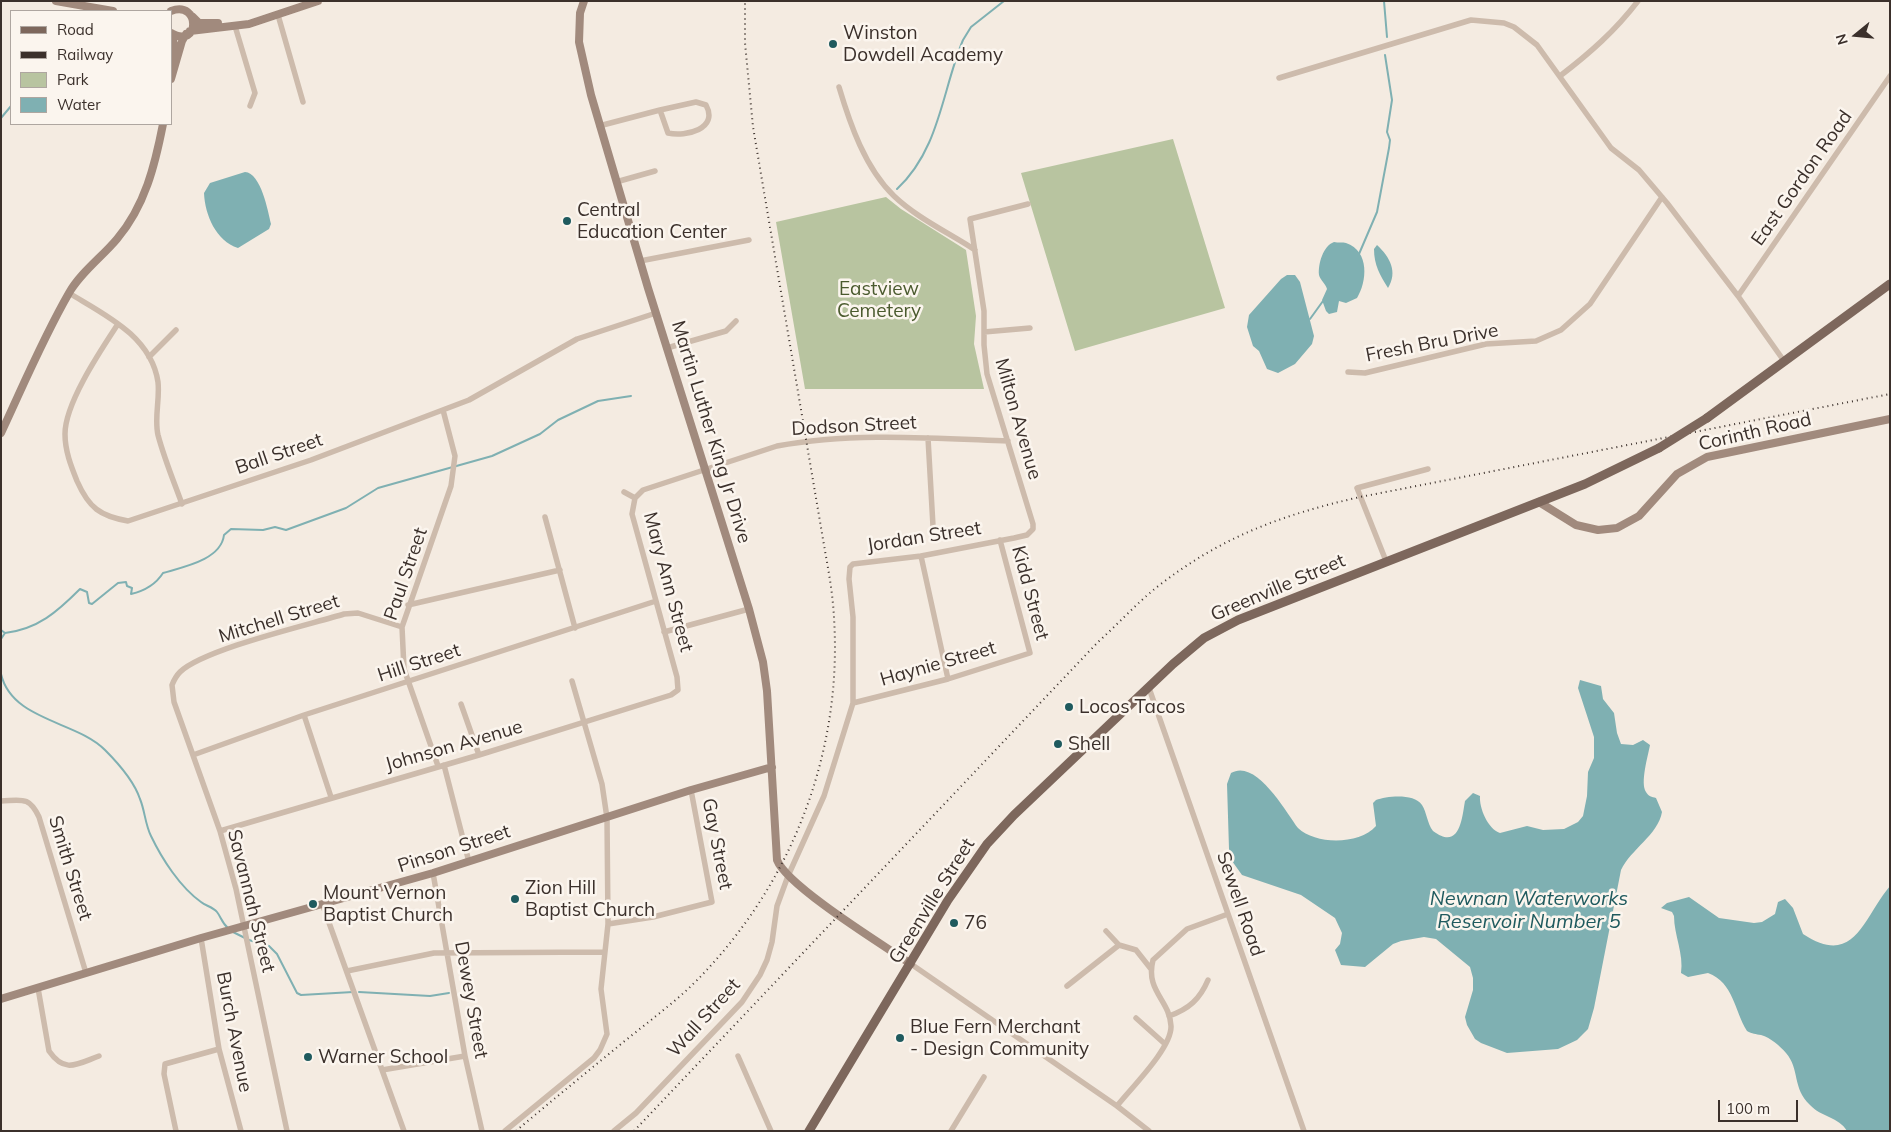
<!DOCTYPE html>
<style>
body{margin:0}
#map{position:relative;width:1891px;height:1132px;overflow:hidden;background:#f4ebe1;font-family:Mulish,sans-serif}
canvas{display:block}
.frame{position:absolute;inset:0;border:2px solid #3b302b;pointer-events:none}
.legend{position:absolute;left:10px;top:10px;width:162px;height:115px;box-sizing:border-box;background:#fbf5ee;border:1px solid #aea6a0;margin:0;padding:6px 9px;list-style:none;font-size:15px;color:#3b302b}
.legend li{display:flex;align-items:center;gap:10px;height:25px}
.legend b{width:25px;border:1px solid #aea6a0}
.north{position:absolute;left:1831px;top:10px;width:50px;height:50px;-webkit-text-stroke:4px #fbf5ee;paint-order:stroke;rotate:253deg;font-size:14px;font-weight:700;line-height:20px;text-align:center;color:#3b302b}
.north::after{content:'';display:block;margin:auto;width:18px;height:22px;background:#3b302b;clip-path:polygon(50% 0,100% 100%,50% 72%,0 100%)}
.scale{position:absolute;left:1718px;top:1100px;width:80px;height:22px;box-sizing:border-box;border:2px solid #3b302b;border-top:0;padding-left:6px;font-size:15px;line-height:18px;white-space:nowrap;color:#3b302b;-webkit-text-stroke:4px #fbf5ee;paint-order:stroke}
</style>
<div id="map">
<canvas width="1891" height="1132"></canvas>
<div class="frame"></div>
<ul class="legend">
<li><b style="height:6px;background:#7d675c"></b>Road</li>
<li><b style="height:6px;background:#3b302b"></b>Railway</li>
<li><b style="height:14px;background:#b8c4a0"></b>Park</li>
<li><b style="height:14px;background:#7fb0b2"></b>Water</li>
</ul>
<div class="north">N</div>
<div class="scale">100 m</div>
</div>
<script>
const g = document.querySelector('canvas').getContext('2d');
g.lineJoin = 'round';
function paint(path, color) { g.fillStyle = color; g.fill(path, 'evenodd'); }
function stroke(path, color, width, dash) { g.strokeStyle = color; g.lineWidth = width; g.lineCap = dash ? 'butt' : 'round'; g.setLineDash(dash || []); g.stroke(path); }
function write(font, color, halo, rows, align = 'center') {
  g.font = font + ' Mulish,sans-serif'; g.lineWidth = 5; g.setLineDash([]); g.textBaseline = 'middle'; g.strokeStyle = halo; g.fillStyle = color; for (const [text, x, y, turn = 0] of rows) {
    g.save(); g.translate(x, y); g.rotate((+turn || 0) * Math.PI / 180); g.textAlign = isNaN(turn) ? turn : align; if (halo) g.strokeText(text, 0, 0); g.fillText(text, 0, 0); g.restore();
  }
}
paint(new Path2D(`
 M1173,139L1225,308L1075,351L1021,173Z
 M886,197L901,209L966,250L976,316L974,344L984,389H805L776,222Z`), '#b8c4a0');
paint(new Path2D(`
 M245,172C261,173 268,211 271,224L269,229L238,248C216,241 205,215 204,193L210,183Z
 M1334,242C1338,243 1343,242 1346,243C1370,251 1367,282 1357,298L1346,303L1339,301L1337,312L1329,314L1326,311L1322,300L1327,289C1326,284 1320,280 1319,275C1318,264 1323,246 1334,242Z
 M1377,245C1390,257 1398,272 1388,288C1380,275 1374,265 1374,249Z
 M1287,275H1295L1300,282L1314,336L1312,344L1295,364L1278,373L1267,369L1259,351L1253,346L1247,327L1249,315L1281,279Z
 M1580,680L1601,686L1603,699L1614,713L1617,733L1621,744L1633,745L1643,740L1650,745C1648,756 1640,783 1646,792C1648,796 1652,797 1656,798L1662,812C1658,835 1631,849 1621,870L1594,1008L1588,1029L1577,1040L1558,1049L1507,1053L1481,1043L1475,1039L1467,1025L1465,1017L1473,990V978L1470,967L1436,939L1424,937L1401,941L1393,944L1365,967L1341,965L1335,950L1340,944L1342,933L1335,918L1301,895L1242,875L1232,861L1229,849L1227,784L1231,773C1256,758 1286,812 1298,828C1316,845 1359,845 1376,826L1373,803L1376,800C1387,796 1414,793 1422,805C1427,813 1427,823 1433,831C1460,851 1462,818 1465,801L1473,793L1480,796C1479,808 1488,829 1500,833L1527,826L1543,830L1564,829L1578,822L1583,816L1587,796L1588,772L1594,758V737L1578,688Z
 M1890,886V1131H1847C1839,1117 1821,1117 1810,1105C1792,1088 1800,1069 1786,1053C1780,1046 1771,1038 1761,1035C1756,1034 1752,1034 1747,1031C1734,1010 1734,983 1708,973L1688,977L1681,973C1684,954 1674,935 1674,916L1672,912L1661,908L1667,903L1689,897L1719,918L1754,923L1762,922L1775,914L1778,902L1785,899L1793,908L1803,934C1855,968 1863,918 1890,886Z`), '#7fb0b2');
stroke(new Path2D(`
 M1384,1L1387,37
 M1,118L11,106
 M897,189C940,149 942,90 963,40L971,27L1004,1
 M1359,254L1377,212L1389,148L1390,140L1387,132L1392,100L1385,55
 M1310,319L1323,301
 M1,630L5,633C38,629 57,612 80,589L87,592L89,603L92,604L118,583L126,582L127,586L132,588L131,594C144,591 156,584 163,573C183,567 221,560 224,535L231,529L263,530L275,527L286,530L346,508L378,488L492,456L540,434L558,420L598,401L631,396
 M1,639L5,633
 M1,674C12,721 77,721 105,750C119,764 134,781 140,799C145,811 145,824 151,836C162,859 180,887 201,902C206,906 213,907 217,912C221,917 222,923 228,928
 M233,932L245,938
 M249,940L269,946L277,954L297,993L301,995L353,992
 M359,992L430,996L449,993`), '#7fb0b2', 2);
stroke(new Path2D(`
 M278,15L303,102
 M235,26L255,93L250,106
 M1560,76C1590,53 1615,31 1638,1
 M1279,78L1471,20L1504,23L1514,27L1537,45L1611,148L1639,170L1667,203L1738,296L1784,361
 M839,87C850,124 865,168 894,196C917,218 949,233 975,250
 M696,102L706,105C719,129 686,137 668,133L660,110Z
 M599,126L660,110
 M616,182L655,171
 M640,261L749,240
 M69,293C105,315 151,336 158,382C160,400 154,418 158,435C164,458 174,482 182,504
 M1738,296L1890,76
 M118,324C101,350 65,403 65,434C65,451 71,466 77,481C89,508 100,516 128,521L311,460L469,400L577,339L656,313
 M984,332L1030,328
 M667,348L726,331L736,321
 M149,357L176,330
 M1348,372L1365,373L1486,344L1536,341L1561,330L1590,304L1662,197
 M928,438L933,526
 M624,492L635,498
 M545,517L575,628
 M921,556L948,679
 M1386,561L1357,488L1428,469
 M408,605L560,570
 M664,632L749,609
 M1149,688L1304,1131
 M853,703L948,679L1030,653L1000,540
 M461,704L479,755
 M304,715L331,797
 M193,755L304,715L656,601
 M444,765L469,862
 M438,766L404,669L402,627L451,486L455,456L443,410
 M1,801C22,800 29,796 39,817L86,973
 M220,831L479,755L671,695L678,690L677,677L632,514L635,498L643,490L777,446C852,432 931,438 1008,441
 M433,873L465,1056L482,1131
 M323,906L404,1131
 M608,924L653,917L712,902L691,790
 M1106,931L1119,945
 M201,938L219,1049L241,1131
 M911,964L1117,1106L1149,1131
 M347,971L434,953L605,952
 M1067,986L1119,945L1136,950L1151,969
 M38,988L49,1051C65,1074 77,1064 99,1056
 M1169,1016C1189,1009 1200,999 1208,980
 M1136,1018L1165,1044
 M738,1056L771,1131
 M382,1070L465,1056
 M1117,1106C1131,1088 1172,1048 1171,1026C1170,1000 1145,991 1153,960L1187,929L1228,914
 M176,1131L164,1074L165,1064L219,1049
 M287,1131L236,889L220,831L174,702L172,685C174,680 176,676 180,672C204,649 308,625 344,614L358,613L402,627
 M505,1131L594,1058L600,1050L607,1034L601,989L608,924L607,818L602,784L572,681
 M614,1131L636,1113L742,1002L760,975L767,960L772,942L777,906L788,876L824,796L853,703V617L849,579L850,567L853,564L921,556L1014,538L1027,535L1033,529V524L987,374L984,345V311L970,219L1028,204
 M951,1131L984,1077`), '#cdbbac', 5.5);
stroke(new Path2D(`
 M56,1L113,11
 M584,1L580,13L579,42L591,95L648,288L749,609L763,662L767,691L777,860C787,886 883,945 911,964
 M171,11C201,0 200,50 171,33
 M193,17L199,23H218
 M190,31L249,24L318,1
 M171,33L174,45L172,60
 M171,79L182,41L186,34
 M1,433C23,386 43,338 69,293C81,272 102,257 117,239C145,206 155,165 163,124
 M1539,502L1576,525L1598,530L1617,528L1639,516L1677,474L1707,457L1890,419
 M1,999L201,938L433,873L691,790L772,767`), '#a18a7d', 8);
stroke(new Path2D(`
 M1707,418L1890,284
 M809,1131L948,900L987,844L1014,815L1173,664L1204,638L1238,620L1585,484L1659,448`), '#7d675c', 9);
stroke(new Path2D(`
 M516,1131C549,1103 582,1076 615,1049C639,1029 665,1010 688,989C788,893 843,757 834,618C833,596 829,573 825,551L753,127L745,43V1
 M634,1131L1098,642C1118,624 1136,604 1157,587C1221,537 1281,515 1360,497L1890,394`), '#3b302b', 2, [1, 4]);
stroke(new Path2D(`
 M1659,448L1707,418`), '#7d675c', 9);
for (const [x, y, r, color] of [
 [833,44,5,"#1f5a5e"],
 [567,221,5,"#1f5a5e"],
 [1069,707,5,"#1f5a5e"],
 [1058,744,5,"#1f5a5e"],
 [515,899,5,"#1f5a5e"],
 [313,904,5,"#1f5a5e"],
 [954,923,5,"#1f5a5e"],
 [900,1038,5,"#1f5a5e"],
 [308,1057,5,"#1f5a5e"]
]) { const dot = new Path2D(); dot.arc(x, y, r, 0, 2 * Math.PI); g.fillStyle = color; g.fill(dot); stroke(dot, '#fbf5ee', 2); }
write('19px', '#3b302b', '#fbf5ee', [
 ["Winston",843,33],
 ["Dowdell Academy",843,55],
 ["Central",577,210],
 ["Education Center",577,232],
 ["Locos Tacos",1079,707],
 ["Shell",1068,744],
 ["Zion Hill",525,888],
 ["Baptist Church",525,910],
 ["Mount Vernon",323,893],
 ["Baptist Church",323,915],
 ["76",964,923],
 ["Blue Fern Merchant",910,1027],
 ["- Design Community",910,1049],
 ["Warner School",318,1057]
], 'left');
write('19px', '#3b302b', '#fbf5ee', [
 ["East Gordon Road",1802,178,-55],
 ["Fresh Bru Drive",1432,343,-11],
 ["Milton Avenue",1018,419,74],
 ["Dodson Street",854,426,-3],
 ["Martin Luther King Jr Drive",711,432,73],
 ["Corinth Road",1755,432,-13],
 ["Ball Street",279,454,-19],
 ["Jordan Street",924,537,-9],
 ["Paul Street",406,574,-71],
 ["Mary Ann Street",668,582,75],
 ["Greenville Street",1278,588,-23],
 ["Kidd Street",1030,593,75],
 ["Mitchell Street",279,619,-17],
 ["Hill Street",419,663,-18],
 ["Haynie Street",938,664,-16],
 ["Johnson Avenue",454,746,-16],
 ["Gay Street",717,844,79],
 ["Pinson Street",454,849,-18],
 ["Smith Street",70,868,73],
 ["Savannah Street",251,901,76],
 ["Greenville Street",932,901,-58],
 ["Sewell Road",1240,904,71],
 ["Dewey Street",471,1000,80],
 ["Wall Street",704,1018,-48],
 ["Burch Avenue",234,1032,79]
]);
write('19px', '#4a5a2e', '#fbf5ee', [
 ["Eastview",879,289],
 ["Cemetery",879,311]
]);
write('italic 20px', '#1f5a5e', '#fbf5ee', [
 ["Newnan Waterworks",1529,899],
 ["Reservoir Number 5",1529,922]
]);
</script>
